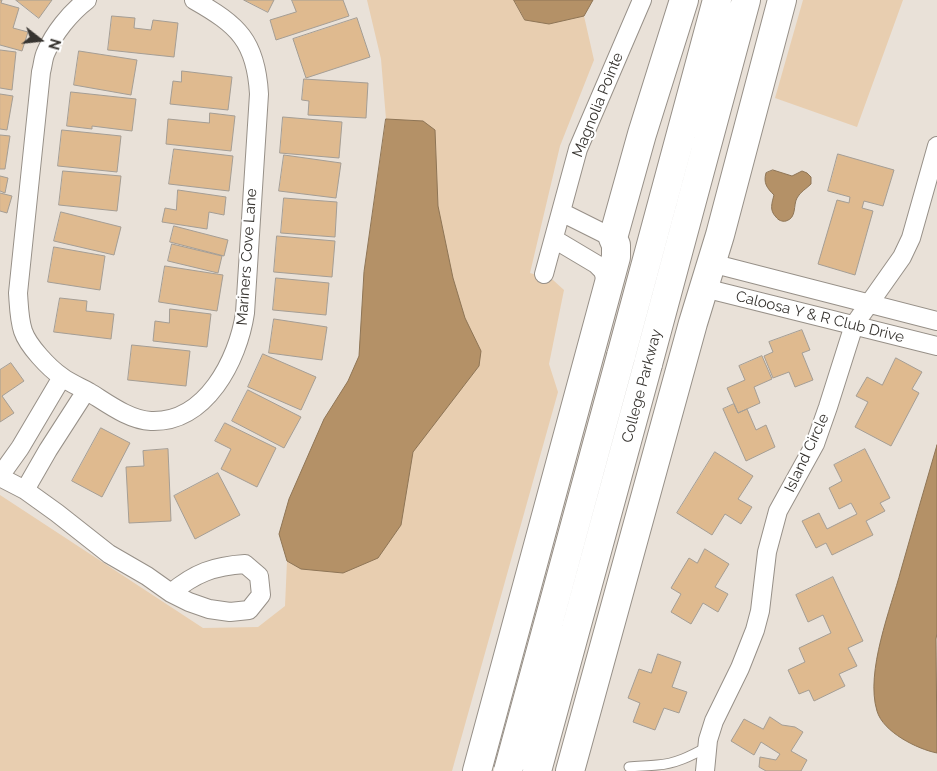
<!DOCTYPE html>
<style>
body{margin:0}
#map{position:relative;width:937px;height:771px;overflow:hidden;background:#e9e1d8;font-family:Raleway,sans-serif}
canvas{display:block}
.north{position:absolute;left:15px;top:15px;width:50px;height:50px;-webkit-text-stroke:4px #fff;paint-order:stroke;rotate:106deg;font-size:14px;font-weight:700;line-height:20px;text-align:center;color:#373430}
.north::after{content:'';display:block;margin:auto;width:18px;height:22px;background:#373430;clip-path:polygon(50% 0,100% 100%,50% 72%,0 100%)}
</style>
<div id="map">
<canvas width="937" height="771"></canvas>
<div class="north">N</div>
</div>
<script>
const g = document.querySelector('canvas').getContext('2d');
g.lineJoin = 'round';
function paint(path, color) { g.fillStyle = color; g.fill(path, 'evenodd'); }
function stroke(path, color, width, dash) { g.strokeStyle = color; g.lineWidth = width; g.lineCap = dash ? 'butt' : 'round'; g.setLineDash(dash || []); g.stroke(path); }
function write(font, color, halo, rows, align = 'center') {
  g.font = font + ' Raleway,sans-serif'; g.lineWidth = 4; g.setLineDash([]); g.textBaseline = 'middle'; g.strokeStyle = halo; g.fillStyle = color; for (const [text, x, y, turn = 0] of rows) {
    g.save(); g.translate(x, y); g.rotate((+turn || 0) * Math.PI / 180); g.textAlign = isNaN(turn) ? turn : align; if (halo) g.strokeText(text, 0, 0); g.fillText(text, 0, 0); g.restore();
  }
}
paint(new Path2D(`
 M367,0H593L584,16L594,60L560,146L530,273L553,280L564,290L549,364L558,392L452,771H0V495L203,628L258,627L285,606L287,561L279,534L289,499L324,419L348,381L359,356L364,272L386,119L381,59Z
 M803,0H903L857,127L775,98Z`), '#e8ceb0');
const water = new Path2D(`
 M514,0H593L584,16L549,24L525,20Z
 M386,119L423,121L435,130L438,206L453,278L465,318L481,351L479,366L413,452L401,525L378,558L343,573L301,569L287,561L279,534L289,499L324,419L348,381L359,356L364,272Z
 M773,170L792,176L802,171L807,173L811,177V184C806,189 800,192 797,198C793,205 797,218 786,221C782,222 778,220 776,217C769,210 772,203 774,195C767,188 763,183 766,173Z
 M937,445V633L936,639L937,753C917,749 883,732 877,711C865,672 891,608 901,570C913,528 925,486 937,445Z`);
paint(water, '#b49167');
stroke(water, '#8e7556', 1);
const building = new Path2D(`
 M0,0H2L1,3L19,8L13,28L28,32L22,51L0,45Z
 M16,0H52L39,18Z
 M244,0H274L268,12Z
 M292,0H343L349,16L276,40L270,20L296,12Z
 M112,16L135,18L134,28L151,30L153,20L178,23L174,57L108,50Z
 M357,18L370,57L306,78L293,39Z
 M0,50L16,52L12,90L0,88Z
 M79,51L137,60L131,95L74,85Z
 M182,71L232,77L228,110L170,104L173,81L181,82Z
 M304,79L368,83L366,118L308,115L309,101L302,100Z
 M71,92L136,99L132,131L92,126V129L67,126Z
 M0,94L13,96L7,130L0,129Z
 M210,113L235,116L231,151L166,144L168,119L209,123Z
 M283,117L342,122L339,158L280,153Z
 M62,130L121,136L117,172L58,166Z
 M0,135L10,136L5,169H0Z
 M174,149L233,156L229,191L169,184Z
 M838,154L894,170L883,206L864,201L862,208L873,211L855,275L818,264L837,200L849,203L850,197L828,191Z
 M284,155L341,163L336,198L279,191Z
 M63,171L121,176L117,211L59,205Z
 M0,176L8,178L5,193L0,191Z
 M178,190L226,197L224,215L209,212L207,229L162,222L165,208L176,210Z
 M0,193L12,196L7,213L0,211Z
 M284,198L337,202L335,237L281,233Z
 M61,212L121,227L114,255L54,241Z
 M174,226L228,240L224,256L170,242Z
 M277,236L335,241L332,277L274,272Z
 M172,244L222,256L218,273L168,261Z
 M54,247L105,256L100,290L48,282Z
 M165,266L223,275L217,311L159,302Z
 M276,278L329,283L326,315L273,310Z
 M60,298L87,301L86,311L114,314L111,339L54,332Z
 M170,309L211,314L207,347L153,341L155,321L169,323Z
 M274,319L327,327L322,360L269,353Z
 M802,330L810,350L802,353L813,380L795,387L789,372L773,378L764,356L773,352L769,342Z
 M132,345L190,351L186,386L128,380Z
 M263,354L316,377L301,410L248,387Z
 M762,356L772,379L754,387L760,403L738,413L727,388L745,380L739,366Z
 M896,358L922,372L912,389L919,393L891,446L855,427L868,402L856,396L867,377L882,385Z
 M11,363L24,381L2,396L14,413L0,422V370Z
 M248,390L301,417L284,448L232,421Z
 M734,404L738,413L747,409L756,430L766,425L775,447L746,461L723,409Z
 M225,423L276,448L257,487L221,469L231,449L215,441Z
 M101,428L130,443L102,497L72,481Z
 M168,449L171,521L129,523L126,467L144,466L143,451Z
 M865,449L890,498L880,503L885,511L866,521L873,535L832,555L826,543L816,548L802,521L819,513L827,529L857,514L851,503L839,509L829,488L842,481L834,465Z
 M715,452L753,476L738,499L752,507L741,524L725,514L712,535L677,513Z
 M218,473L240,515L195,539L174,496Z
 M705,549L729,564L715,587L728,594L718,612L703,603L691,624L671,612L681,594L671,588L689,558L697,563Z
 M833,577L863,641L848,648L857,666L839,674L845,686L814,701L809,690L799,694L788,670L805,662L799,648L831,633L823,615L808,622L796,595Z
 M658,654L681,662L672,687L687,692L679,713L664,708L655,730L633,722L640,703L628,698L639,669L651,673Z
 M770,717L782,725L795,727L803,732L791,751L807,760L801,771H766L759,767L760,757L776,760L780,754L761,742L754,755L731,741L744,719L763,729Z`);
paint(building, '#dfba8f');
stroke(building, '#a49d94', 1);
const lane = new Path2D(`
 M629,767C638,766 648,766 657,765C675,764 691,756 707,747`);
const street = new Path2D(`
 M87,0C70,13 54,33 46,52C43,58 43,65 41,72L18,293C19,306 19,319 23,331C28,346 49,368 62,377C70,383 80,387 89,392C107,403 129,420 151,421C206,423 238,360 245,313L259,94C256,41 238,25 194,0
 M561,212L613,238
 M554,239L596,264L603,271L608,288
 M711,263L937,321
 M544,274L578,149L642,0
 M704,288L937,346
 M0,476L20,448L62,377
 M0,477L25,490L57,513L109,554L147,576L171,593L189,602L209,609L230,612L249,610L261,595L259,576L245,564C214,566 195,573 171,593
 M25,490L48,450L86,391
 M705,771L708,740L714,721L740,668L755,630L760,611L767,552L778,511L815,444L828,407L854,325L902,257L911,238L937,146`);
const primary = new Path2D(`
 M621,356L717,0
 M648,364L746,0
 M477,771L616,257V245L613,238L642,134L684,0
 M570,771L693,323L720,235L782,0`);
stroke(lane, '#979088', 11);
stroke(street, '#979088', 20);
stroke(primary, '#979088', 30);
stroke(lane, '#fff', 9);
stroke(street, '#fff', 18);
stroke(primary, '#fff', 28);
const primaryBridge = new Path2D(`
 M508,771L621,356
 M537,771L648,364`);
stroke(primaryBridge, '#979088', 30, []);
stroke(primaryBridge, '#fff', 28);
write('15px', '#373430', '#fff', [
 ["Magnolia Pointe",598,105,-68],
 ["Mariners Cove Lane",247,257,-86],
 ["Caloosa Y & R Club Drive",820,317,14],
 ["College Parkway",642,386,-75],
 ["Island Circle",807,453,-65]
]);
</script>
